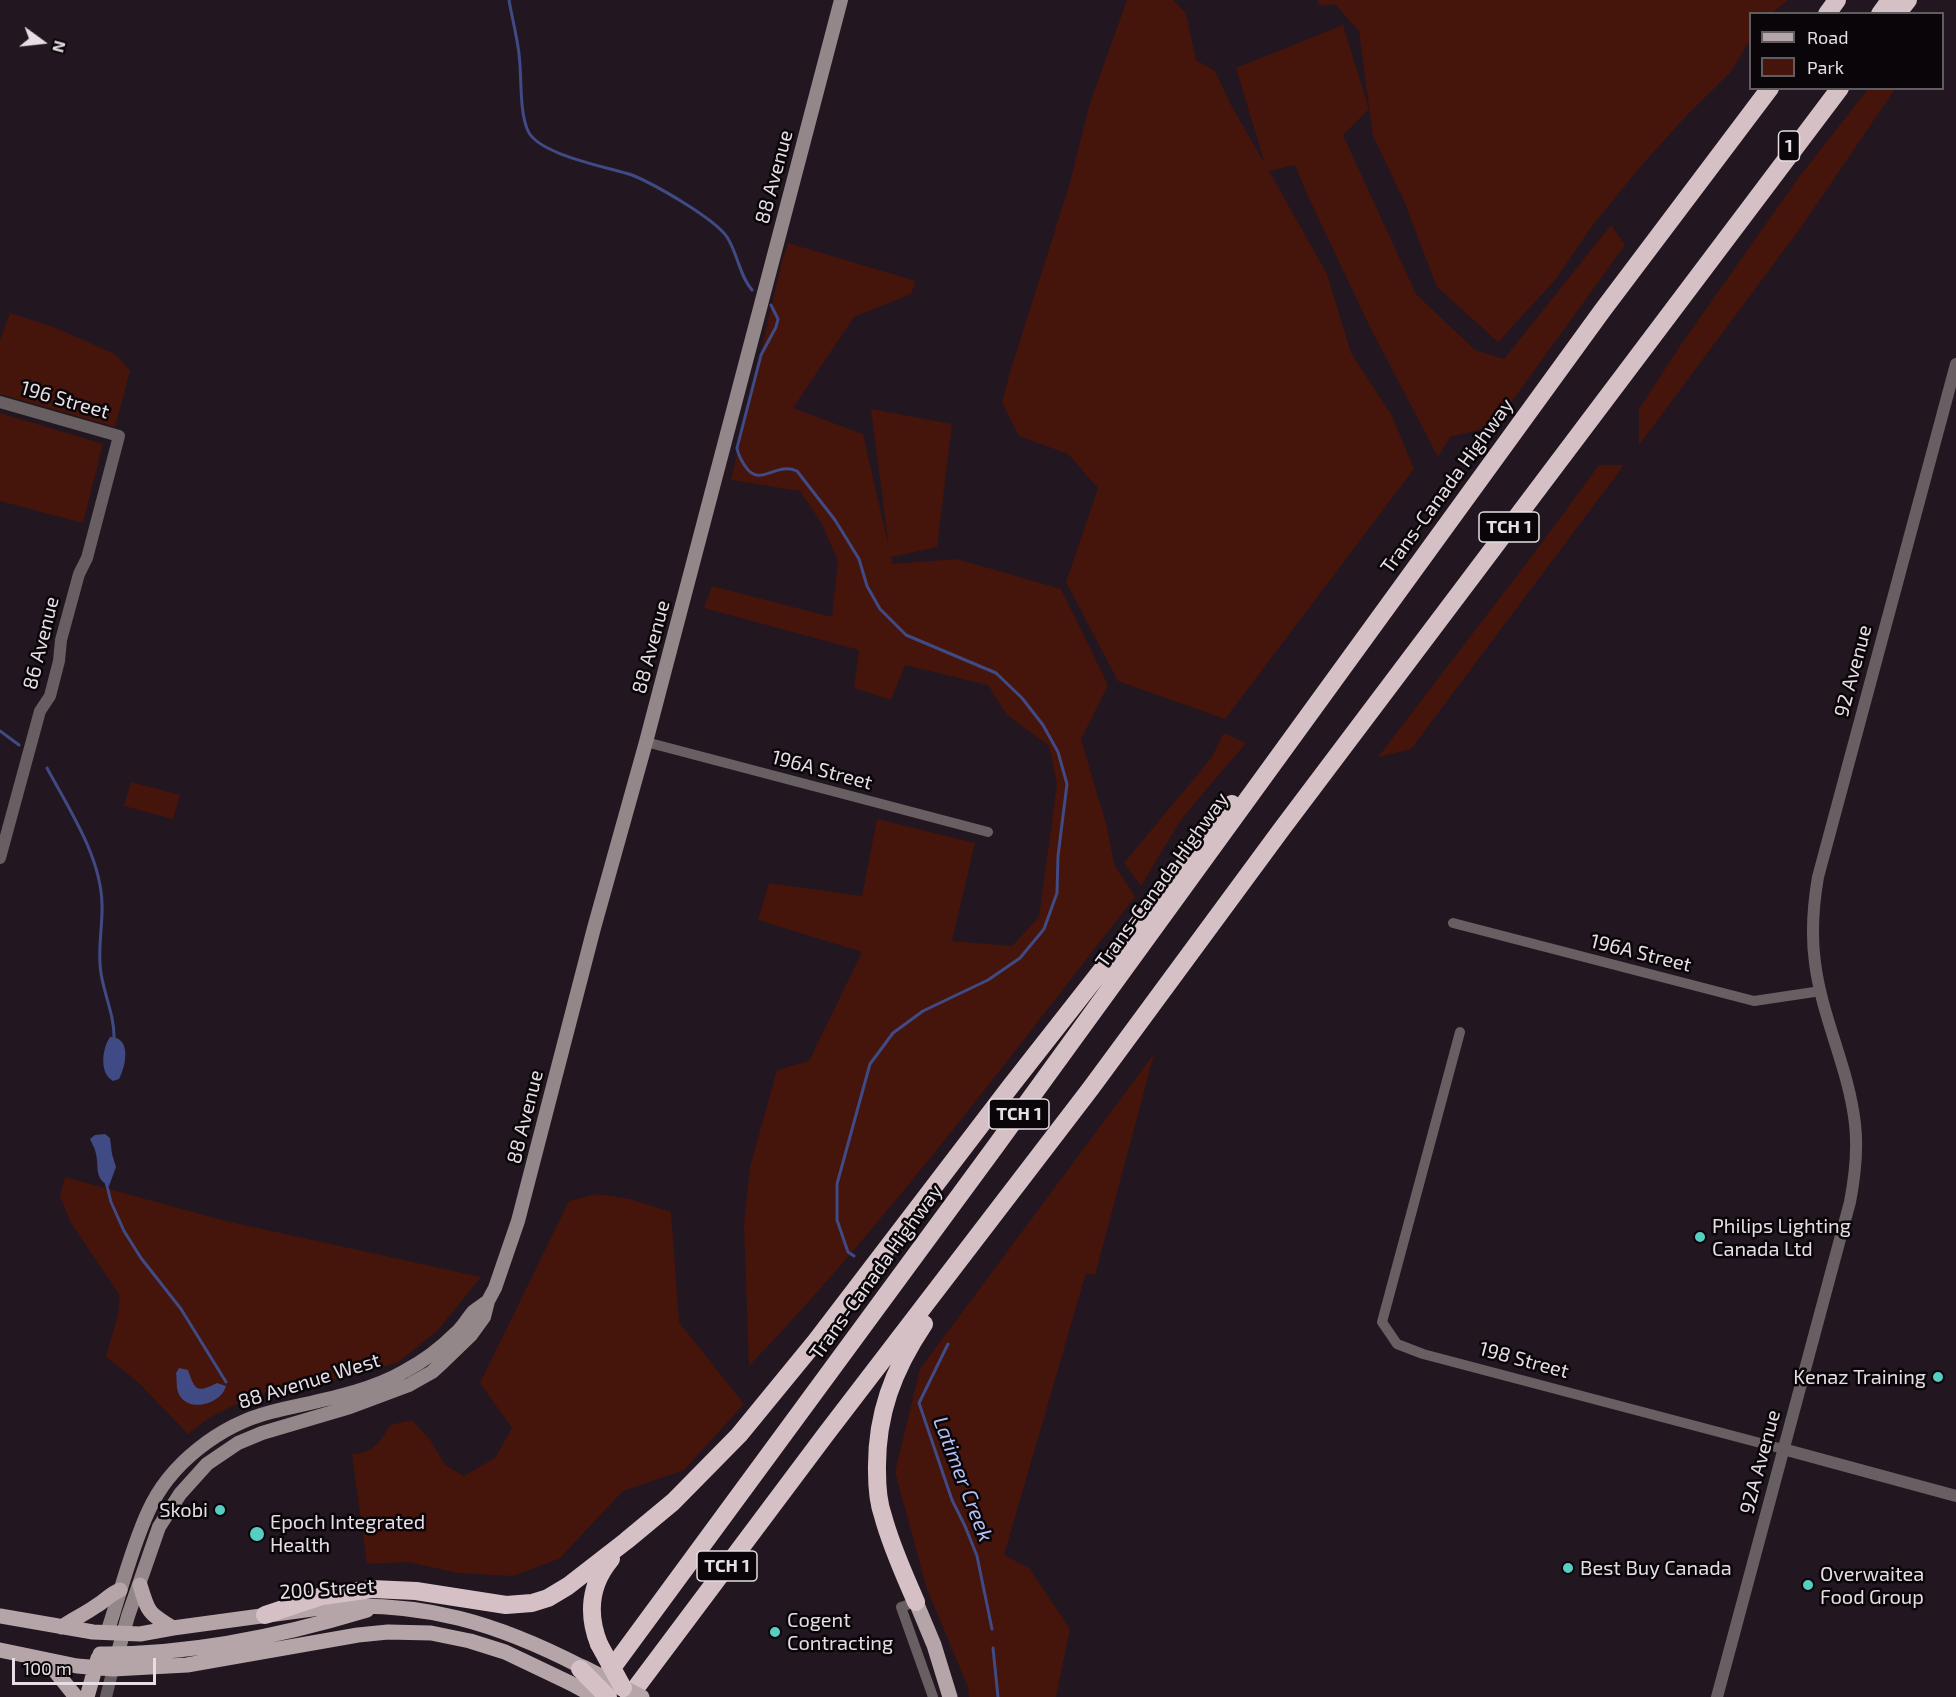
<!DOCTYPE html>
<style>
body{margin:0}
#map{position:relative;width:1956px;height:1697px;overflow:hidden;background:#221720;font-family:"Exo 2",sans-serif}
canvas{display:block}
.legend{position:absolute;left:1749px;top:12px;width:195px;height:78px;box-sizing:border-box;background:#090508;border:2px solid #615c60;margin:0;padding:8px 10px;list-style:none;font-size:18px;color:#e6dee4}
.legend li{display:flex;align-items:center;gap:12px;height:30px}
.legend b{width:30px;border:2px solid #615c60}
.north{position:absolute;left:12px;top:12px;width:60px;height:60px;-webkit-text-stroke:4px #090508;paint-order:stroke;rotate:105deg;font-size:16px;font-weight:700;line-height:24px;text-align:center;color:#e6dee4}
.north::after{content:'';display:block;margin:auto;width:21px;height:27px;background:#e6dee4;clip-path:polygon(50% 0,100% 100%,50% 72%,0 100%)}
.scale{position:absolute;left:12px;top:1658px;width:144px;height:27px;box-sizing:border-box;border:3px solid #e6dee4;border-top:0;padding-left:8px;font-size:18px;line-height:21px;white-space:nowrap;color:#e6dee4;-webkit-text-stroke:4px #090508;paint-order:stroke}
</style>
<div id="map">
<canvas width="1956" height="1697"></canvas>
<ul class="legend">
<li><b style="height:8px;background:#b5a5a8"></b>Road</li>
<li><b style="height:16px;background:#45140b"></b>Park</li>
</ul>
<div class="north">N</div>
<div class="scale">100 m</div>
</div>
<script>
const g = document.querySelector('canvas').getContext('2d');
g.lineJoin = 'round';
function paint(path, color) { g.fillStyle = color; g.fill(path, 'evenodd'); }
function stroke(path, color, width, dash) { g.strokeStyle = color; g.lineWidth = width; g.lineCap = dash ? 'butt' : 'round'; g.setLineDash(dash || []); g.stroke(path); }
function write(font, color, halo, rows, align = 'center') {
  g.font = font + ' "Exo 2",sans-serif'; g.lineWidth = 5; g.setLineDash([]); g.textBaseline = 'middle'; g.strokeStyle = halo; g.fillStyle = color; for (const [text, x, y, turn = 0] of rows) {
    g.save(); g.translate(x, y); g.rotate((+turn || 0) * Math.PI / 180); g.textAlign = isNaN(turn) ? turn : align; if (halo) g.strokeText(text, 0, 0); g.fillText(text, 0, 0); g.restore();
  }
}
paint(new Path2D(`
 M1127,0H1173L1186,14L1196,60L1215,71L1231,105L1265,164L1236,68L1343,25L1369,109L1343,135L1416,294L1475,350L1504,359L1611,225L1625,245L1494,426L1450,437L1438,457L1370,327L1306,192L1295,165L1269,171L1327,274L1351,353L1392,416L1414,469L1225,719L1118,681L1066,582L1098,488L1068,454L1019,436L1002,403L1010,372L1070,183L1090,103Z
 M1317,0H1788L1772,13L1750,14V40L1730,73L1688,114L1641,166L1592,226L1556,279L1498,342L1437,287L1404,201L1373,136L1359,31L1335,4L1320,6Z
 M1869,88L1895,89L1802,226L1639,445V409L1680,346L1799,177Z
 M788,243L916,281L911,294L854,317L793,408L863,434L889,548L871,409L952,424L937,547L891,557L892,564L957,559L1061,589L1108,685L1081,739L1107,827L1114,864L1135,897C1010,1056 889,1220 749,1366L744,1224L750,1167L777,1070L809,1061L862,952L758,920L769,883L862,896L877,819L975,843L952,941L1012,946L1039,917L1057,784L1049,746L1007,715L988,685L905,665L891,700L854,688L859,650L704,608L712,586L832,617L838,561L822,524L800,491L731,480L782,261Z
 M10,313L56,328L115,354L130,371L115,427L0,394V340Z
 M0,413L103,444L83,523L0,501Z
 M1599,465H1624L1411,749L1378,757L1532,556Z
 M1224,733L1246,743L1182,818L1141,886L1124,863L1212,757Z
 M131,782L180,795L173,819L124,806Z
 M1154,1054L1095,1275L1086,1273L1004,1555L1029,1568L1070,1629L1056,1697H969L968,1687L927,1589L895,1472L920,1369Z
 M65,1177L226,1221L481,1277L437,1331L397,1363L336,1379L294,1385L267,1392L230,1407L209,1418L188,1434L137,1381L106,1357C110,1340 122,1311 119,1294L71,1223L60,1196Z
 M597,1194L630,1199L671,1212L679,1322L744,1404L684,1470L623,1491L559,1559L512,1576L458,1573L408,1562L367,1564L352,1454C372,1454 380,1442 390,1425L412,1420L431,1441L445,1465L464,1476L495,1458L512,1428L480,1383L569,1201Z`), '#45140b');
paint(new Path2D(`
 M110,1037C132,1037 126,1066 119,1079L113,1081C99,1073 102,1049 110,1037Z
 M105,1134L110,1138L112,1154L116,1167L109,1186C94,1178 99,1167 96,1154C95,1148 92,1144 90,1139L95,1135Z
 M179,1368L188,1370C195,1391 197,1393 217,1383L226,1386C221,1405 186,1414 178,1392C176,1386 177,1378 176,1373Z`), '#404a84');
stroke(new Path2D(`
 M509,0C512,18 517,36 519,54C522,77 519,111 528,131C539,155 608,167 632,175C654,184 714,218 727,237C738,254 739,275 752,290
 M771,305L778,319L776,327L761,355L737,448C738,455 741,460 745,466C760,489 775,461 797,471L835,520L859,559L867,586L880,609L906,635L996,673L1022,698L1043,725L1058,752L1067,784L1058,856L1057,893L1044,929L1020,958L988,980L923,1011L893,1033L870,1064L837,1184V1220L848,1252L854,1256
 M0,731L19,745
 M47,768C69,809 101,857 102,904C103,926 97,949 101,973C104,995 115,1016 114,1040
 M106,1182L111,1202L124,1231L141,1258L181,1309L226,1382
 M948,1344L919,1403L952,1500L965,1526L977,1556L992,1629
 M993,1648L998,1697`), '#404a84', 3);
stroke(new Path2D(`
 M646,742L988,832
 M1453,923L1754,1001L1821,991
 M1460,1032L1382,1322L1397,1344L1423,1354L1783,1449
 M916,1602L901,1607L933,1697`), '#675f61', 10);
stroke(new Path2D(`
 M0,402L119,436L87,558L79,574L61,640L59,661L50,696L40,711L0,858
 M1783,1449L1956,1496
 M106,1697L113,1669
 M1717,1697L1850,1202C1855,1176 1858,1150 1855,1124C1849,1069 1822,1018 1815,963C1811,934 1813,906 1818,877L1956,364`), '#675f61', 12);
stroke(new Path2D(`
 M107,1633C120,1594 131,1549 148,1512C169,1464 220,1425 271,1412C315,1401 365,1394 405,1371C424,1361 441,1348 456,1333C463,1327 467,1319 473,1312C478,1308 483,1305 488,1301
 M115,1663L128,1616L159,1527L180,1494L207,1464L238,1443L262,1433L350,1407L409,1385L432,1372L443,1362L471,1335L484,1317L488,1301L495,1288L518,1221L594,928L646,742L841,0`), '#938789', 14);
stroke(new Path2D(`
 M140,1585C148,1612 148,1613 173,1628
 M916,1602L934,1645L950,1697
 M0,1616L93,1632L140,1634L173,1628L327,1607C424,1601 497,1623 582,1667
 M62,1627C73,1619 85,1614 96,1606C105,1601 110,1594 120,1590
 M0,1650L77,1666L113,1669L187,1665L358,1635L388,1632L431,1633L470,1641L505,1652L570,1683
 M100,1654C190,1655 281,1636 367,1610
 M47,1661L76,1697
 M87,1697L98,1658`), '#b5a5a8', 15);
stroke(new Path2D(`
 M1827,14L1837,0
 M1880,14L1890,0
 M1897,14L1908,0
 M916,1602C904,1574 891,1546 883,1516C878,1502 877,1486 877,1471C876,1415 893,1370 924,1324
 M265,1615L322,1596L372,1589L416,1591L506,1605L532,1603L548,1598L568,1586L626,1541L673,1502L739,1435L816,1341L1010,1087L1232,804
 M599,1644C587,1614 590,1584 611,1559
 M604,1679L995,1147L1602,311L1770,88
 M629,1697L826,1434L1091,1088L1281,830L1840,88`), '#d5c1c5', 18);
stroke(new Path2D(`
 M583,1667L642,1697
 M570,1683L596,1697`), '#b5a5a8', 15);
stroke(new Path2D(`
 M599,1644L623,1688
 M580,1669L608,1697`), '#d5c1c5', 18);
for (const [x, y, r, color] of [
 [1700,1237,6,"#57cec2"],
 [1938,1377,6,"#57cec2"],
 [220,1510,6,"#57cec2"],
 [257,1534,8,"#57cec2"],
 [1568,1568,6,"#57cec2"],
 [1808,1585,6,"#57cec2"],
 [775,1632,6,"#57cec2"]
]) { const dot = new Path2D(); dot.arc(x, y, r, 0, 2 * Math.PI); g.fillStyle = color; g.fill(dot); stroke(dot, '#090508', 2); }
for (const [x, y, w] of [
 [1789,146,21],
 [1509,527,60],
 [1019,1114,60],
 [727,1566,60]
]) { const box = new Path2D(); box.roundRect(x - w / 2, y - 15, w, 30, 4.5); g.fillStyle = '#090508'; g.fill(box); stroke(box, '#e6dee4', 1.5); }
write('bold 18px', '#e6dee4', null, [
 ["1",1789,146],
 ["TCH 1",1509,527],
 ["TCH 1",1019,1114],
 ["TCH 1",727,1566]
]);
write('20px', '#e6dee4', '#090508', [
 ["88 Avenue",774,177,-75],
 ["196 Street",65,400,16],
 ["Trans-Canada Highway",1447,486,-54],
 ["86 Avenue",41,643,-76],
 ["88 Avenue",651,647,-75],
 ["92 Avenue",1853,671,-75],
 ["196A Street",822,770,15],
 ["Trans-Canada Highway",1162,880,-54],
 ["196A Street",1641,953,14],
 ["88 Avenue",525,1117,-76],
 ["Trans-Canada Highway",876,1272,-54],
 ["198 Street",1524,1360,15],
 ["88 Avenue West",309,1381,-17],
 ["92A Avenue",1760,1462,-75],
 ["200 Street",327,1589,-4]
]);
write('20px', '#e6dee4', '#090508', [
 ["Philips Lighting",1712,1226],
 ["Canada Ltd",1712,1249],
 ["Kenaz Training",1926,1377,"right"],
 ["Skobi",208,1510,"right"],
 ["Epoch Integrated",270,1522],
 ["Health",270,1545],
 ["Best Buy Canada",1580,1568],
 ["Overwaitea",1820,1574],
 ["Food Group",1820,1597],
 ["Cogent",787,1620],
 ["Contracting",787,1643]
], 'left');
write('italic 21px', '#b4c0f5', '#090508', [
 ["Latimer Creek",963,1479,69]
]);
</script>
